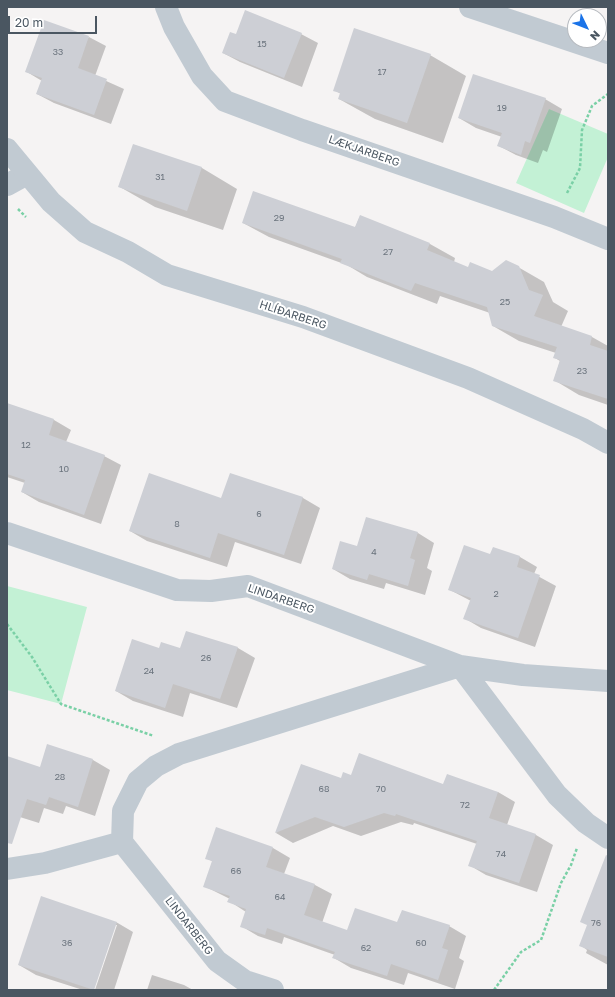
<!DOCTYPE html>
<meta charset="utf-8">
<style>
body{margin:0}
#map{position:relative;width:615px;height:997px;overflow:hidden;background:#f5f3f3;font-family:"Golos Text",sans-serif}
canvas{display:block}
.frame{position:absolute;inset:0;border:8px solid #4a5661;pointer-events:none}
.north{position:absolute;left:567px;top:8px;width:40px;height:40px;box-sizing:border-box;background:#fff;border:1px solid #b7bbc0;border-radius:50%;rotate:133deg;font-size:11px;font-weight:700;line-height:16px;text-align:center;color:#4a5661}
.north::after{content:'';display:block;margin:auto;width:14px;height:18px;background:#1a73e8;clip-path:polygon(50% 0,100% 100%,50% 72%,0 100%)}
.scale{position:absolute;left:8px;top:16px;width:89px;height:18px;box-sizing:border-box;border:2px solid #4a5661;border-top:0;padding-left:5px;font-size:12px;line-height:14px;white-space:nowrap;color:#4a5661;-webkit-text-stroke:3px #fff;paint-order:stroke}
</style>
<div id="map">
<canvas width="615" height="997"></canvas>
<div class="frame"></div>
<div class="north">N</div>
<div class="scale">20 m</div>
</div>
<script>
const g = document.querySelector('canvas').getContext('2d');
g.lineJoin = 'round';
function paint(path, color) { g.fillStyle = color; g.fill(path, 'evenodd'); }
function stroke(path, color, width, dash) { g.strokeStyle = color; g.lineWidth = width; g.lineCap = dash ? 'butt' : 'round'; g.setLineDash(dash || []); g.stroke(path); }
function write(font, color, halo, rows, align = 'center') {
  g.font = font + ' "Golos Text",sans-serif'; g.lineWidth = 4; g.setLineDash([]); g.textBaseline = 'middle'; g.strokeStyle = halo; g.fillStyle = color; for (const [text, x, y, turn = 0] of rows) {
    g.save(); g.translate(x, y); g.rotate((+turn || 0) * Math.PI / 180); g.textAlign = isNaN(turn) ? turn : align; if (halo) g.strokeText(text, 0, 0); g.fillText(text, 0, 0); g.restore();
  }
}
paint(new Path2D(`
 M549,109L608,134V157L584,213L516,183Z
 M7,586L87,607L61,704L7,690Z`), '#c3f1d5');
paint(new Path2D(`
 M301,34L318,43L302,87L240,62L223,53L236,36Z
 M89,37L106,46L95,76L124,89L111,124L54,103L37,94L42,81L27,72Z
 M430,55L466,76L443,143L375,119L339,99L341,94L334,90Z
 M545,99L562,109L547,152L543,150L538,163L516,155L499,146L502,137L476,128L459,118Z
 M134,145L202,168L237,189L223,230L155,207L120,187Z
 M360,216L430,244L455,258L454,262L468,268L492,272L518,267L544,282L553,302L568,311L561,327L592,337L608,346V405L579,395L554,380L560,361L555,358L556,353L519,341L493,326L490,313L440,296L437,304L367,277L347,265L269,237L243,223L355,228Z
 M7,404L54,420L71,430L66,442L104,456L121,465L101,524L39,502L22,492L25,483L7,477Z
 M231,474L303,498L320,508L301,564L235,542L227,567L147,541L130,531L222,499Z
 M418,533L434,543L427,568L432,571L425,595L386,583L384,589L350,579L333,569L358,547Z
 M493,548L520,557L537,567L534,574L556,586L535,647L481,628L464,618L471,601L450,590L491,555Z
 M187,632L238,648L255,658L237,708L190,693L183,717L133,701L116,691L159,649L181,650Z
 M7,757L41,768L93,760L110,770L95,816L66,806L63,814L44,808L39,823L7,813Z
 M302,765L342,779L351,776L498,792L515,802L507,825L536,835L553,845L537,892L486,875L469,865L477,844L414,823L413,825L401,822L361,836L333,826L293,843L276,833Z
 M273,848L290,858L284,874L315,885L332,894L322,923L348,932L398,923L449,926L466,936L459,958L464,961L455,989L408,973L404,985L351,968L334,958L335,955L284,937L282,944L258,936L241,926L246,912L229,901L230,899L204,886L213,862L207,858Z
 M608,891V965L586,953L587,950L580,945Z
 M116,922L133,932L114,990H95L117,925H115L93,990H83L36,975L19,965Z
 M152,975L184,985L193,990H147Z`), '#0003');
paint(new Path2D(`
 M245,10L302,33L284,78L222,53L230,32L236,34Z
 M44,20L89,36L78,68L107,79L94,115L36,94L42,78L25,72Z
 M354,28L431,54L407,123L338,99L340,93L333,91Z
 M473,74L546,98L530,143L525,141L521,155L497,146L502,133L458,118Z
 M133,144L202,167L187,211L118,187Z
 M253,191L355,227L360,215L430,243L427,250L468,267L470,262L492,271L506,260L519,266L529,290L543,295L534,316L592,336L590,345L608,351V399L553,381L560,360L553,358L557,347L492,326L487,307L415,283L411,291L340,263L342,259L242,223Z
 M7,403L54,419L49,435L105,455L84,515L21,492L25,480L7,474Z
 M149,473L221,498L230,473L303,497L284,555L218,533L210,558L129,531Z
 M366,517L418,532L410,558L415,560L408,586L369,574L367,580L332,569L340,541L357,546Z
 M464,545L490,554L493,547L520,556L517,567L540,575L518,638L463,619L471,598L448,590Z
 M186,631L238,647L220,699L173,684L165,708L115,691L132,639L159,648L161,642L180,648Z
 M47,744L93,759L78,807L49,797L46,805L27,799L12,844L7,843V756L40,767Z
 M359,753L443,784L447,774L498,792L489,818L536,834L519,883L468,866L477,841L396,814L395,816L384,813L344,827L315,817L275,833L301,764L341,778L343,772L351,775Z
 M216,827L273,847L266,867L315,884L304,915L347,930L355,908L397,922L402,910L450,925L442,948L448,950L438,980L391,964L387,976L332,958L335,952L267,928L265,935L240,927L246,909L227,902L230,896L203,887L212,861L205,859Z
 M606,855L608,856V957L579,946L587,925L580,922Z
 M41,896L117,922L94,990L18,965Z`), '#cdcfd5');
stroke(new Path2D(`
 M567,193L580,168L582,130L592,106L608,94
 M18,209L26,217
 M7,624L32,657L61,704L154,736
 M494,990L521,952L541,940L561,883L571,865L577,848`), '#7ad0a6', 2.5, [3, 2]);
stroke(new Path2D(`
 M166,7L174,27L202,76L225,101L302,130L554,217L608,239
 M470,7L608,53
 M7,185L27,174
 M7,533L177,590L211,591L248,586L460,666L557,795L586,823L608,838
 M7,869L45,863L122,842
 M273,990L245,981L217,961L122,842L123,811L138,781L156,766L179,754L460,666L523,675L608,681`), '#c1cad2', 22);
stroke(new Path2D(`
 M7,149L51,202L85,232L128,252L167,275L303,317L468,378L583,429L608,443`), '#c1cad2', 22);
write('9px', '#6b747e', null, [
 ["15",262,44],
 ["33",58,52],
 ["17",382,72],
 ["19",502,108],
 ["31",160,177],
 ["29",279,218],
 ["27",388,252],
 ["25",505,302],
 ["23",582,371],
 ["12",26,445],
 ["10",64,469],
 ["6",259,514],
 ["8",177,524],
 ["4",374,552],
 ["2",496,594],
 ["26",206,658],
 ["24",149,671],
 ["28",60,777],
 ["68",324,789],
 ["70",381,789],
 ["72",465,805],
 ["74",501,854],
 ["66",236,871],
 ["64",280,897],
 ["76",596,923],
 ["36",67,943],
 ["60",421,943],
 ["62",366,948]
]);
write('11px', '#4a5661', '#fff', [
 ["LÆKJARBERG",364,151,19],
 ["HLÍÐARBERG",293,315,18],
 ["LINDARBERG",281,599,19],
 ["LINDARBERG",189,926,52]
]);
</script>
